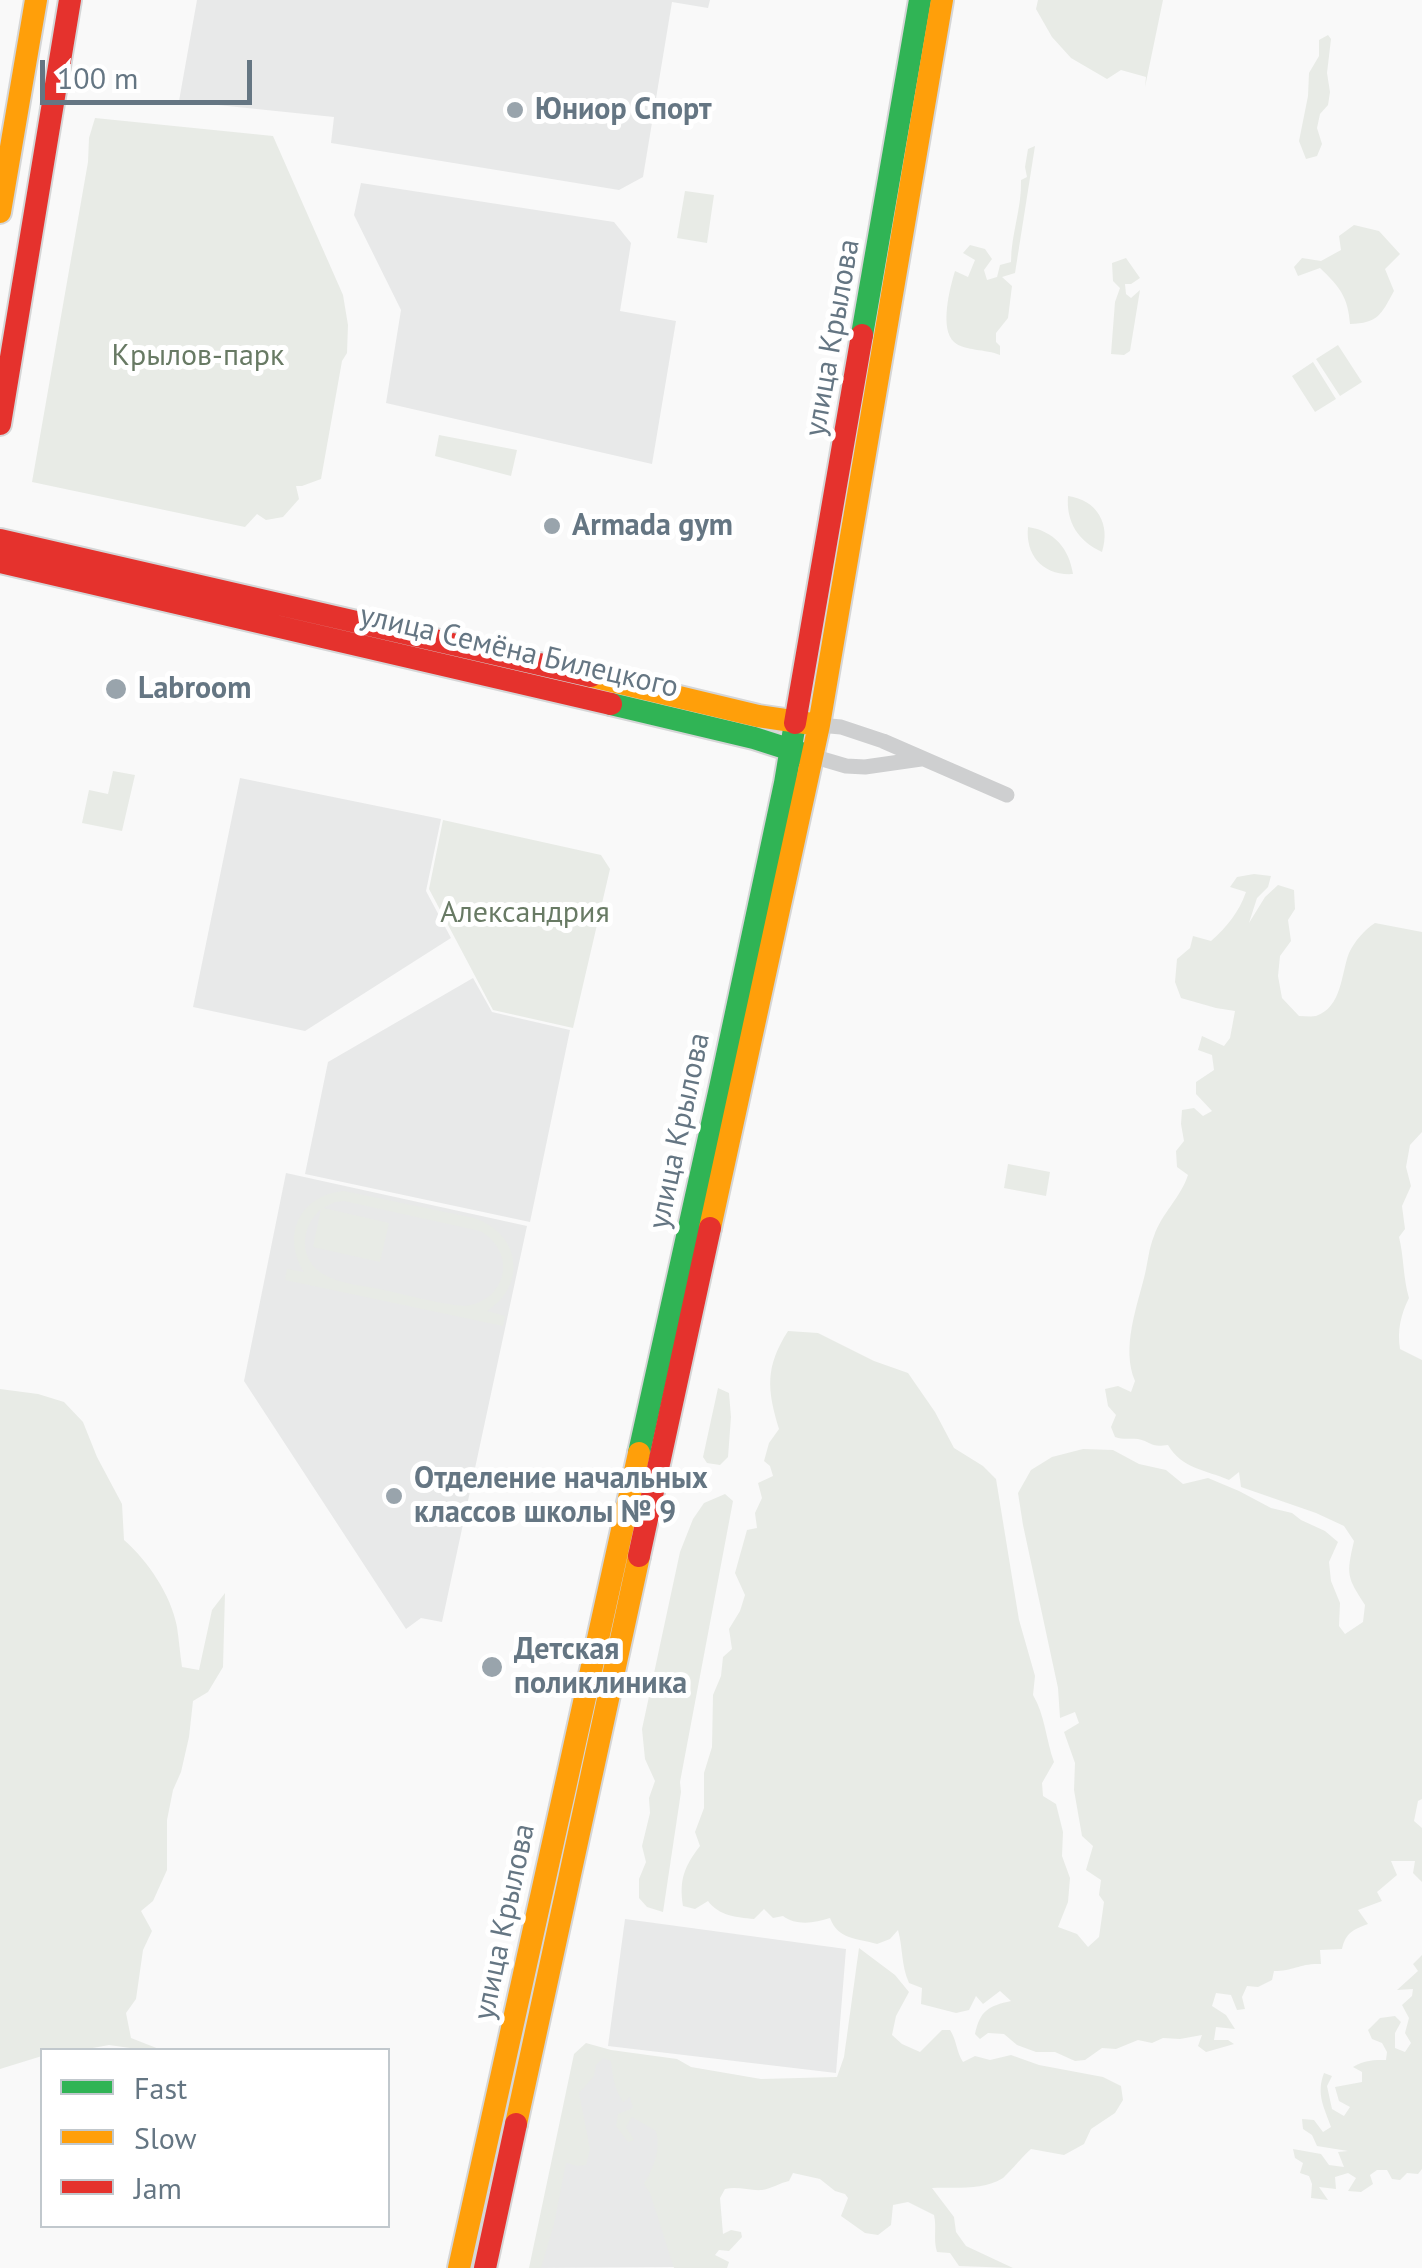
<!DOCTYPE html>
<meta charset="utf-8">
<style>
body{margin:0}
#map{position:relative;width:1422px;height:2268px;overflow:hidden;background:#f9f9f9;font-family:"PT Sans",sans-serif}
canvas{display:block}
.legend{position:absolute;left:40px;top:2048px;width:350px;height:180px;box-sizing:border-box;background:#fff;border:2px solid #c1c8cd;margin:0;padding:12px 18px;list-style:none;font-size:30px;color:#657683}
.legend li{display:flex;align-items:center;gap:20px;height:50px}
.legend b{width:50px;border:2px solid #c1c8cd}
.scale{position:absolute;left:40px;top:60px;width:212px;height:45px;box-sizing:border-box;border:5px solid #657683;border-top:0;padding-left:12px;font-size:30px;line-height:35px;white-space:nowrap;color:#657683;-webkit-text-stroke:8px #fff;paint-order:stroke}
</style>
<div id="map">
<canvas width="1422" height="2268"></canvas>
<ul class="legend">
<li><b style="height:12px;background:#30b455"></b>Fast</li>
<li><b style="height:12px;background:#ff9f0a"></b>Slow</li>
<li><b style="height:12px;background:#e5322d"></b>Jam</li>
</ul>
<div class="scale">100 m</div>
</div>
<script>
const g = document.querySelector('canvas').getContext('2d');
g.lineJoin = 'round';
function paint(path, color) { g.fillStyle = color; g.fill(path, 'evenodd'); }
function stroke(path, color, width, dash) { g.strokeStyle = color; g.lineWidth = width; g.lineCap = dash ? 'butt' : 'round'; g.setLineDash(dash || []); g.stroke(path); }
function write(font, color, halo, rows, align = 'center') {
  g.font = font + ' "PT Sans",sans-serif'; g.lineWidth = 10; g.setLineDash([]); g.textBaseline = 'middle'; g.strokeStyle = halo; g.fillStyle = color; for (const [text, x, y, turn = 0] of rows) {
    g.save(); g.translate(x, y); g.rotate((+turn || 0) * Math.PI / 180); g.textAlign = isNaN(turn) ? turn : align; if (halo) g.strokeText(text, 0, 0); g.fillText(text, 0, 0); g.restore();
  }
}
paint(new Path2D(`
 M197,0H710L708,8L672,2L643,177L619,190L331,143L334,117L179,101Z
 M361,183L614,222L631,243L620,311L676,321L652,464L386,403L401,310L354,215Z
 M240,778L441,819L426,891L451,938L305,1031L193,1007Z
 M473,978L492,1012L570,1030L530,1222L305,1174L328,1062Z
 M286,1173L527,1226L442,1622L421,1618L406,1629L244,1381Z
 M625,1919L846,1949L836,2073L608,2046Z
 M605,2053L687,2067L674,2267L535,2268L574,2060Z`), '#e8e9e9');
paint(new Path2D(`
 M1038,0H1163L1145,87L1146,77L1121,70L1107,79L1071,58L1052,37L1036,9Z
 M1328,35L1331,39L1327,73L1330,92L1328,105L1320,114L1317,128L1322,144L1317,156L1306,159L1299,141L1308,96L1309,73L1319,56V40Z
 M95,118L273,136L343,295L348,325L347,353L342,361L321,479L302,486H296L299,499L283,517L266,520L257,514L245,527L32,482L88,162L89,138Z
 M1035,146L1015,273L1002,277L1012,286L1008,318L996,333V342L1000,346V355C986,349 964,351 954,342C939,329 950,287 955,271L968,277L975,260L963,253L970,245L985,249L992,259L984,270L987,280L997,277L1000,265L1011,262C1011,234 1022,208 1021,180L1027,177L1025,167L1028,149Z
 M685,191L714,195L707,243L677,238Z
 M1354,225L1379,231L1400,254L1385,269L1394,291C1381,315 1378,323 1350,324C1348,297 1340,287 1320,268L1298,276L1294,267L1302,258L1321,261L1341,250L1339,236Z
 M1126,258L1140,278L1131,284H1125L1126,294L1131,298L1140,290L1130,351L1124,355L1111,354L1115,302L1120,288L1113,281L1112,263Z
 M1338,345L1362,382L1340,396L1316,359Z
 M1313,362L1336,399L1315,412L1292,376Z
 M439,435L517,450L511,476L435,456Z
 M1068,496C1097,500 1111,524 1102,552C1078,541 1066,522 1068,496Z
 M1028,527C1054,531 1069,548 1073,574C1044,576 1025,556 1028,527Z
 M113,771L135,775L122,831L82,823L89,790L108,794Z
 M443,820L601,855L610,869L573,1028L493,1010L429,889Z
 M1254,874L1271,876L1268,887L1257,898L1249,923L1265,897L1278,885L1294,890L1295,909L1288,920L1291,941L1280,956L1278,976L1282,998L1299,1016C1305,1016 1311,1017 1316,1016C1342,1007 1341,974 1349,953C1355,941 1364,930 1375,923L1422,932V1132L1410,1145L1406,1167L1411,1186L1402,1206L1405,1229L1399,1237C1404,1257 1403,1278 1409,1298C1401,1314 1397,1330 1400,1349L1422,1360V1799L1418,1801L1414,1821L1422,1828V1882L1413,1873L1415,1861H1391L1397,1875L1377,1892L1382,1901L1358,1910L1368,1924C1353,1930 1346,1932 1342,1949L1320,1950L1321,1964C1300,1963 1294,1971 1274,1971L1272,1980L1258,1987L1247,1986L1242,1997L1245,2009L1237,2010L1231,1995L1216,1993L1212,2006L1226,2015L1235,2029L1216,2027L1214,2040H1228L1234,2044L1206,2052L1198,2046L1202,2035L1180,2039L1163,2038L1152,2043L1138,2040L1116,2049L1102,2048L1085,2060L1075,2061L1055,2052H1036L1017,2045L1004,2034L988,2033L980,2039L975,2034C980,2010 989,2006 1011,2001L1000,1991L983,2004L976,1996L969,2010L956,2013L921,2004L922,1988L909,1983C901,1965 903,1948 898,1930L890,1939L877,1944C857,1938 838,1940 830,1918C815,1923 796,1926 783,1916L773,1918L764,1909L754,1919C736,1917 719,1916 708,1901L695,1909L683,1906C679,1880 684,1867 700,1846L695,1832L704,1808V1773L712,1747L713,1695L721,1676L723,1657L732,1649L729,1629L740,1611L745,1595L735,1573L747,1530L757,1528L755,1513L762,1498L758,1483L773,1476L770,1466L764,1461L769,1443L779,1429C767,1389 765,1367 788,1331L818,1333L874,1361L908,1373L935,1412L954,1448L983,1466L996,1479L1019,1620L1035,1676L1033,1695C1045,1715 1046,1740 1054,1762L1042,1783L1043,1796L1056,1804L1063,1832L1062,1856L1070,1878L1068,1902L1058,1927L1077,1934L1088,1947L1099,1937L1104,1902L1099,1895L1101,1880L1086,1870L1093,1846L1082,1836L1074,1790L1075,1763L1064,1732L1079,1723L1075,1712L1060,1718L1058,1688L1023,1525L1018,1493L1031,1470L1052,1457L1083,1449L1113,1450L1139,1464L1166,1470L1183,1484L1208,1478L1239,1491L1271,1508L1292,1513L1301,1520L1325,1531L1338,1542L1329,1562L1331,1581L1340,1603L1339,1626L1345,1634L1363,1622L1365,1605C1347,1577 1346,1575 1354,1541L1344,1526L1316,1513L1241,1487L1239,1472L1229,1480C1206,1470 1182,1469 1168,1445C1150,1448 1152,1442 1138,1439C1129,1438 1124,1440 1115,1437L1111,1427L1116,1415L1108,1406L1105,1389L1118,1386L1131,1392L1135,1381C1121,1348 1137,1307 1145,1274C1148,1261 1149,1248 1154,1236C1162,1213 1181,1197 1188,1175L1177,1167L1176,1151L1184,1141L1181,1124L1182,1110L1194,1108L1203,1116L1212,1111L1196,1094V1082L1214,1070L1212,1055L1198,1050L1202,1036L1224,1046L1230,1038L1235,1011L1216,1008L1181,998L1175,982L1177,959L1190,948L1193,936L1211,941C1227,927 1239,912 1246,892L1230,887L1237,877Z
 M1008,1164L1050,1172L1046,1196L1004,1188Z
 M344,1191L474,1218C520,1233 528,1285 487,1311L505,1316L503,1326L285,1280L287,1269L304,1272C281,1235 300,1195 344,1191ZM344,1201L480,1231C518,1252 507,1302 464,1306C435,1303 407,1295 379,1289C361,1285 340,1284 325,1275C298,1261 300,1227 321,1209L313,1247L380,1262L389,1223L323,1208L335,1202Z
 M718,1388L729,1393L731,1417L728,1457L720,1465L707,1463L703,1457Z
 M0,1389L38,1394L64,1402L83,1422L97,1457L122,1504L124,1540C148,1561 171,1595 177,1627C179,1640 180,1654 182,1667L199,1670L212,1610L225,1593L223,1667L208,1692L193,1701L189,1737L181,1772L173,1790L167,1820V1870L153,1901L141,1911L152,1931L143,1950L136,1999L126,2013L131,2038L159,2049L144,2050L109,2045L82,2050H42V2056L0,2069Z
 M725,1494L733,1501L680,1782L681,1792L663,1912L647,1907L639,1898V1879L646,1862L642,1846L650,1813L649,1798L655,1781L645,1759L642,1729L680,1552L693,1519L704,1503Z
 M859,1948L895,1975L909,1992L896,2016L892,2035L902,2044L920,2052L942,2030H950C957,2041 956,2051 963,2062L975,2056L990,2060L1011,2055L1039,2065L1103,2077L1121,2086L1123,2100L1115,2113L1091,2129L1084,2144L1064,2155L1031,2149C1023,2156 1009,2173 1003,2178C983,2191 954,2187 932,2188L954,2217L956,2232L966,2246L1013,2268L959,2266L950,2253L937,2252C933,2239 937,2228 934,2215L908,2202L893,2205L891,2225L878,2235L865,2233L841,2216L848,2198L845,2194L835,2191L820,2179L793,2173L789,2181C780,2183 770,2189 762,2190C750,2191 738,2186 725,2189L720,2198L723,2234L731,2230L741,2232L742,2237L729,2251L719,2250L715,2255L729,2262L727,2268H674L650,2193L644,2184C654,2167 661,2150 656,2131L632,2117L626,2127L634,2140L628,2142L616,2126L618,2114L633,2108L630,2097L623,2102C614,2088 613,2077 611,2061L603,2058L596,2065L594,2076L579,2093L590,2149L586,2165L578,2166L566,2163L554,2224L541,2268H529L574,2054L586,2043L611,2050L677,2059L691,2067L761,2079L837,2077L844,2057Z
 M1422,1955V2169L1418,2174L1407,2173L1400,2180L1392,2179L1387,2170H1377L1370,2175L1373,2184L1361,2192L1348,2191L1356,2178L1348,2173L1335,2177L1336,2189L1319,2187L1328,2200L1311,2198L1312,2184L1309,2176L1300,2173L1303,2163L1295,2158L1293,2149L1321,2154L1329,2165L1344,2167L1338,2152L1348,2151L1317,2146L1312,2135L1303,2129L1302,2119L1314,2120L1323,2132L1331,2127C1324,2107 1316,2094 1324,2073L1332,2076L1327,2086L1332,2109L1344,2116L1350,2107L1339,2101L1335,2087L1362,2082V2072L1353,2067C1364,2060 1374,2060 1386,2060L1387,2052L1382,2043L1372,2039L1368,2030L1380,2018L1395,2016L1401,2022L1395,2033V2048L1405,2052L1411,2043L1405,2033L1409,2018L1402,2005L1412,1996L1413,1989L1397,1990L1418,1971L1413,1964Z`), '#e8ebe6');
const fast = new Path2D(`
 M862,335L920,0
 M611,704L754,738L807,755
 M639,1453L720,1088L785,783L795,723`);
const slow = new Path2D(`
 M0,212L36,0
 M591,676L758,716L819,725L710,1228
 M819,725L942,0
 M516,2124L639,1556
 M459,2268L639,1453`);
const jam = new Path2D(`
 M0,424L70,0
 M0,540L591,676
 M0,562L611,704
 M795,723L862,335
 M639,1556L710,1228
 M485,2268L516,2124`);
stroke(fast, '#d5d6d7', 26);
stroke(slow, '#d5d6d7', 26);
stroke(jam, '#d5d6d7', 26);
stroke(new Path2D(`
 M819,725L841,727L883,741L1007,795
 M812,756L846,766L865,767L921,759`), '#cecfd0', 15);
stroke(fast, '#30b455', 22);
stroke(slow, '#ff9f0a', 22);
stroke(jam, '#e5322d', 22);
for (const [x, y, r, color] of [
 [515,110,10,"#99a4ac"],
 [552,526,10,"#99a4ac"],
 [116,689,12,"#99a4ac"],
 [394,1496,10,"#99a4ac"],
 [492,1667,12,"#99a4ac"]
]) { const dot = new Path2D(); dot.arc(x, y, r, 0, 2 * Math.PI); g.fillStyle = color; g.fill(dot); stroke(dot, '#fff', 4); }
write('bold 30px', '#657683', '#fff', [
 ["Юниор Спорт",535,110],
 ["Armada gym",572,526],
 ["Labroom",138,689],
 ["Отделение начальных",414,1479],
 ["классов школы № 9",414,1513],
 ["Детская",514,1650],
 ["поликлиника",514,1684]
], 'left');
write('30px', '#657683', '#fff', [
 ["улица Крылова",833,338,-80],
 ["улица Семёна Билецкого",519,652,13],
 ["улица Крылова",680,1131,-78],
 ["улица Крылова",505,1922,-78]
]);
write('30px', '#687a64', '#fff', [
 ["Крылов-парк",198,356],
 ["Александрия",525,913]
]);
</script>
